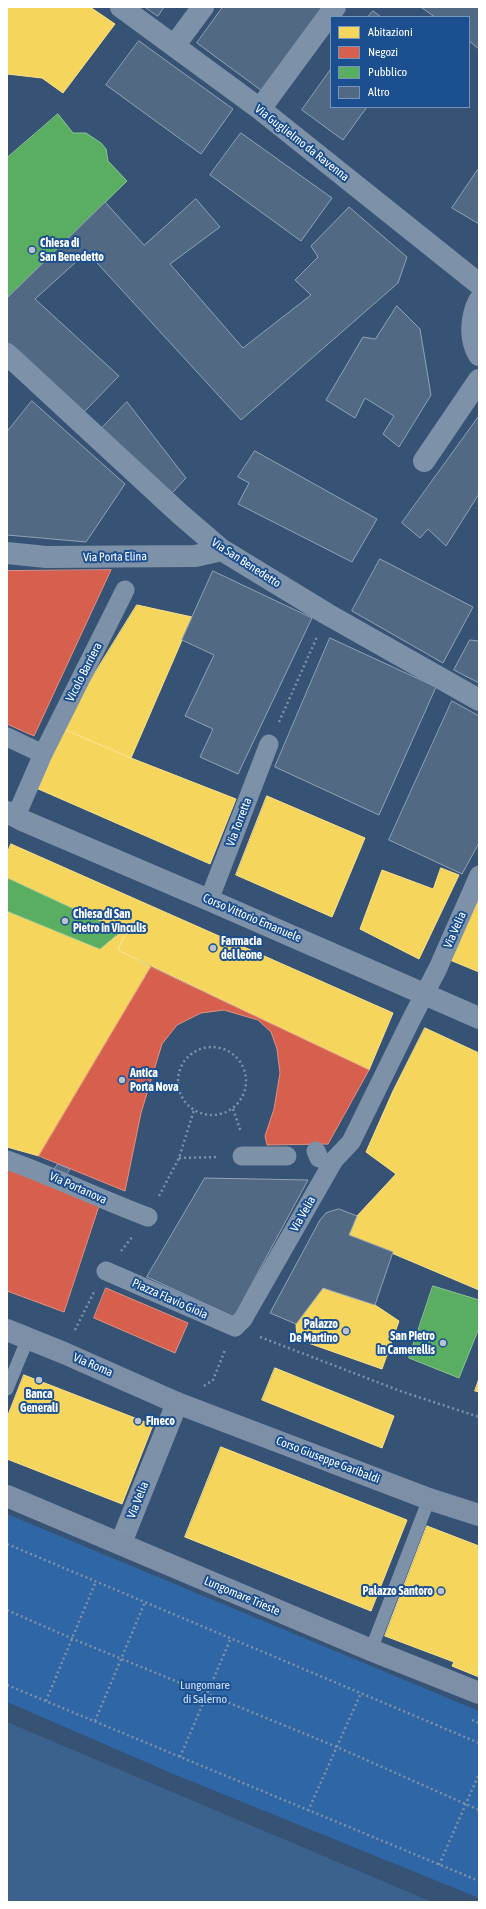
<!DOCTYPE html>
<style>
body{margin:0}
#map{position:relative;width:486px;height:1909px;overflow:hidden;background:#365274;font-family:"Asap Condensed",sans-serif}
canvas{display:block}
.frame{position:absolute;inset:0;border:8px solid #fff;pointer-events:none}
.legend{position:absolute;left:330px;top:16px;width:140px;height:92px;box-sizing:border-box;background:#1b4f8f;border:1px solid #7695bc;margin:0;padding:5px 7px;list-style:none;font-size:12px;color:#fff}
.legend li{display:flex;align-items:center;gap:8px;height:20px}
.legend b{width:20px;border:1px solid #7695bc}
</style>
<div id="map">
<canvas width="486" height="1909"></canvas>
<div class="frame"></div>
<ul class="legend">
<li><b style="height:11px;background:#f6d55c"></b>Abitazioni</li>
<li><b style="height:11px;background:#d6604d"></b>Negozi</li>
<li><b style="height:11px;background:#5aae61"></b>Pubblico</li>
<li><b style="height:11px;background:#526984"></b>Altro</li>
</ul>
</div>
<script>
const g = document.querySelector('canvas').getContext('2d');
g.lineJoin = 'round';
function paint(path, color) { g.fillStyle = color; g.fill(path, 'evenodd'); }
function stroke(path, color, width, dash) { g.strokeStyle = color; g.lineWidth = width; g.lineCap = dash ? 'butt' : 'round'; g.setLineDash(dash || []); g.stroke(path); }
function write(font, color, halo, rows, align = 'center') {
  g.font = font + ' "Asap Condensed",sans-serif'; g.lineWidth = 4; g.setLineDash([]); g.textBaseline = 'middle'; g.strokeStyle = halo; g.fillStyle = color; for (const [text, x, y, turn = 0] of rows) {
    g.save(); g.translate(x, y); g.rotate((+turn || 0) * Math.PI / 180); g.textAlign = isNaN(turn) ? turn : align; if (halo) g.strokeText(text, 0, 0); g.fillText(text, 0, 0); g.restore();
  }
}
paint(new Path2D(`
 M7,1514L479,1711V1898L171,1773L7,1702Z`), '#2f66a5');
paint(new Path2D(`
 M7,1722L432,1902H7Z`), '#3b618d');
const homes = new Path2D(`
 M7,7H90L115,24L63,93L42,78L7,74Z
 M137,605L192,617L131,758L61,728Z
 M61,728L131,758L236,799L210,864L36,788Z
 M267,796L365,838L332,917L236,875Z
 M11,844L393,1013L369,1070L118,950L128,927L121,931L7,878V854Z
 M441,868L459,875L419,959L360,929L382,870L433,889Z
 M479,896V972L445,958Z
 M7,911L100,949L128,927L118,950L151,967L39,1156L7,1147Z
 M425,1028L479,1053V1290L349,1235L357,1216L396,1174L366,1152L393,1091Z
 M323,1288L375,1305L399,1321L382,1369L297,1339L296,1324Z
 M275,1368L394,1416L382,1448L262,1400Z
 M24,1375L153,1425L122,1504L7,1459V1418Z
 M479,1379V1392L475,1391Z
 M221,1447L407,1520L371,1611L185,1537Z
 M427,1526L479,1546V1677L452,1666L454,1662L385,1636Z`);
paint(homes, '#f6d55c');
stroke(homes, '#f9e28d', 1);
const shops = new Path2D(`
 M111,570L34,736L7,724V571Z
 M151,967L369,1070L328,1144L267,1145L265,1136L274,1109L280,1073L277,1049L271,1032L258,1020L224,1010L201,1013L177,1025L162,1044L141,1113L125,1191L39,1156Z
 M7,1169L99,1206L64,1312L7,1291Z
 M106,1288L188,1323L175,1353L94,1318Z`);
paint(shops, '#d6604d');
stroke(shops, '#e29082', 1);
const public = new Path2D(`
 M58,114L73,133H86L101,143L106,149L108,161L127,181L7,298V158Z
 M7,878L121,931L100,949L7,911Z
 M433,1286L479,1300V1328L459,1378L409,1358Z`);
paint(public, '#5aae61');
stroke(public, '#8cc690', 1);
const building = new Path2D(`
 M145,7H164L158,16Z
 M223,7H323L262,91L197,43Z
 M421,7H479V49L469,41V17H435Z
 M373,11L381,17H368Z
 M139,41L233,109L201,154L106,85Z
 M331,69V107H367L343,140L302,110Z
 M241,133L332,198L301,241L210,175Z
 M479,168V224L452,208Z
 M196,199L220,227L170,264L243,348L311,295L295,280L318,257L311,246L349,207L407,257L398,283L241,420L87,252L35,299L119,376L82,414L7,342V298L105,202L144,245Z
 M397,306L420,329L431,395L399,447L383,434L394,416L365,398L355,418L326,400L363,337L375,339Z
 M32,401L125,484L86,542L7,535V432Z
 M127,402L186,478L172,493L101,429Z
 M479,416V494L446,546L428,529L420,538L402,523Z
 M255,451L377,519L352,562L238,504L249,483L238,477Z
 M380,559L473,607L443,663L352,611Z
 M213,571L312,618L238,774L200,757L213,729L185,716L214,655L182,640Z
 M330,638L436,687L379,815L275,767Z
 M470,640L479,641V683L454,670Z
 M452,701L479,716V843L462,874L389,840Z
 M58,1164L70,1169L57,1189L45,1184Z
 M205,1178L308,1180L234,1317L147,1277Z
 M339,1209L357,1216L349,1235L393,1252L375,1305L323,1288L296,1324L270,1313L320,1220L326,1213Z`);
paint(building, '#526984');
stroke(building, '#92a2b6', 1);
stroke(new Path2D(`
 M279,722L317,637
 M178 1081a34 34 0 1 1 68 0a34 34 0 1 1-68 0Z
 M233,1109L241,1132
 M179,1158L219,1157
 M159,1196L179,1158L194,1110
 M121,1251L133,1236
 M75,1330L94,1292
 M260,1337L403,1392L479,1417
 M204,1386L213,1380L225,1350
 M7,1544L479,1743
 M7,1610L73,1639L337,1747L479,1810
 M7,1685L479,1881
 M46,1701L96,1581
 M472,1720L479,1723
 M95,1721L145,1602
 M180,1757L231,1638
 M308,1811L361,1693
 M439,1865L479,1774`), '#7d92a8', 2.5, [2, 3]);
stroke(new Path2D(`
 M7,1389L28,1338
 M371,1650L429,1499`), '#7d92a8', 13);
stroke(new Path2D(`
 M7,737L43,754L16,816
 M43,754L125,590
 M209,900L269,744
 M316,1151L319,1158
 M242,1156H287
 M7,1160C55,1177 100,1199 148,1217
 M106,1271L235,1327L243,1319L334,1160L351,1142L411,1020L438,968L479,875`), '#7d92a8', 19);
stroke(new Path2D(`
 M121,7L260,109L479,284
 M174,46L203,7
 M260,109L335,7
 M479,301C471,317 469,339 479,355
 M7,354L180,514L222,550L327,614L479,700
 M424,461L479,380
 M7,553L46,557L195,556L222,550
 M7,812L24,821L209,900L479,1018
 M121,1543L177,1403`), '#7d92a8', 22);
stroke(new Path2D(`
 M7,1330L64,1353L177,1403L429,1499L479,1515
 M7,1496L371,1650L479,1693`), '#7d8ea7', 22);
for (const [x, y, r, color] of [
 [32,250,4,"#b9c2ce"],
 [65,921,4,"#b9c2ce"],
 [213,948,4,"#b9c2ce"],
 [122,1080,4,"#b9c2ce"],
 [346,1331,4,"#b9c2ce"],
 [443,1343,4,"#b9c2ce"],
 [39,1380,4,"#b9c2ce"],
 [138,1421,4,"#b9c2ce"],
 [441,1591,4,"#b9c2ce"]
]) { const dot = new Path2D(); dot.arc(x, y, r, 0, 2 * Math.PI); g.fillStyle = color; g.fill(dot); stroke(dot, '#1b4f8f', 1.5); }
write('12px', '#fff', '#1b4f8f', [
 ["Via Guglielmo da Ravenna",302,143,38],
 ["Via Porta Elina",115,557,-1],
 ["Via San Benedetto",246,563,33],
 ["Vicolo Barriera",84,672,-63],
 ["Via Torretta",239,822,-69],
 ["Corso Vittorio Emanuele",252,918,23],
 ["Via Velia",455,930,-66],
 ["Via Portanova",78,1188,24],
 ["Via Velia",303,1214,-60],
 ["Piazza Flavio Gioia",170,1299,24],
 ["Via Roma",93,1365,23],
 ["Corso Giuseppe Garibaldi",328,1460,21],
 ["Via Velia",138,1500,-68],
 ["Lungomare Trieste",242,1596,23]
]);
write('bold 12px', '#fff', '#1b4f8f', [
 ["Chiesa di",40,243],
 ["San Benedetto",40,257],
 ["Chiesa di San",73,914],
 ["Pietro in Vinculis",73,928],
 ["Farmacia",221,941],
 ["del leone",221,955],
 ["Antica",130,1073],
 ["Porta Nova",130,1087],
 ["Palazzo",338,1324,"right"],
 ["De Martino",338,1338,"right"],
 ["San Pietro",435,1336,"right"],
 ["in Camerellis",435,1350,"right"],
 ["Banca",39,1394,"center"],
 ["Generali",39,1408,"center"],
 ["Fineco",146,1421],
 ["Palazzo Santoro",433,1591,"right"]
], 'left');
write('12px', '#cfe3fa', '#1b4f8f', [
 ["Lungomare",205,1685],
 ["di Salerno",205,1699]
]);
</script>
